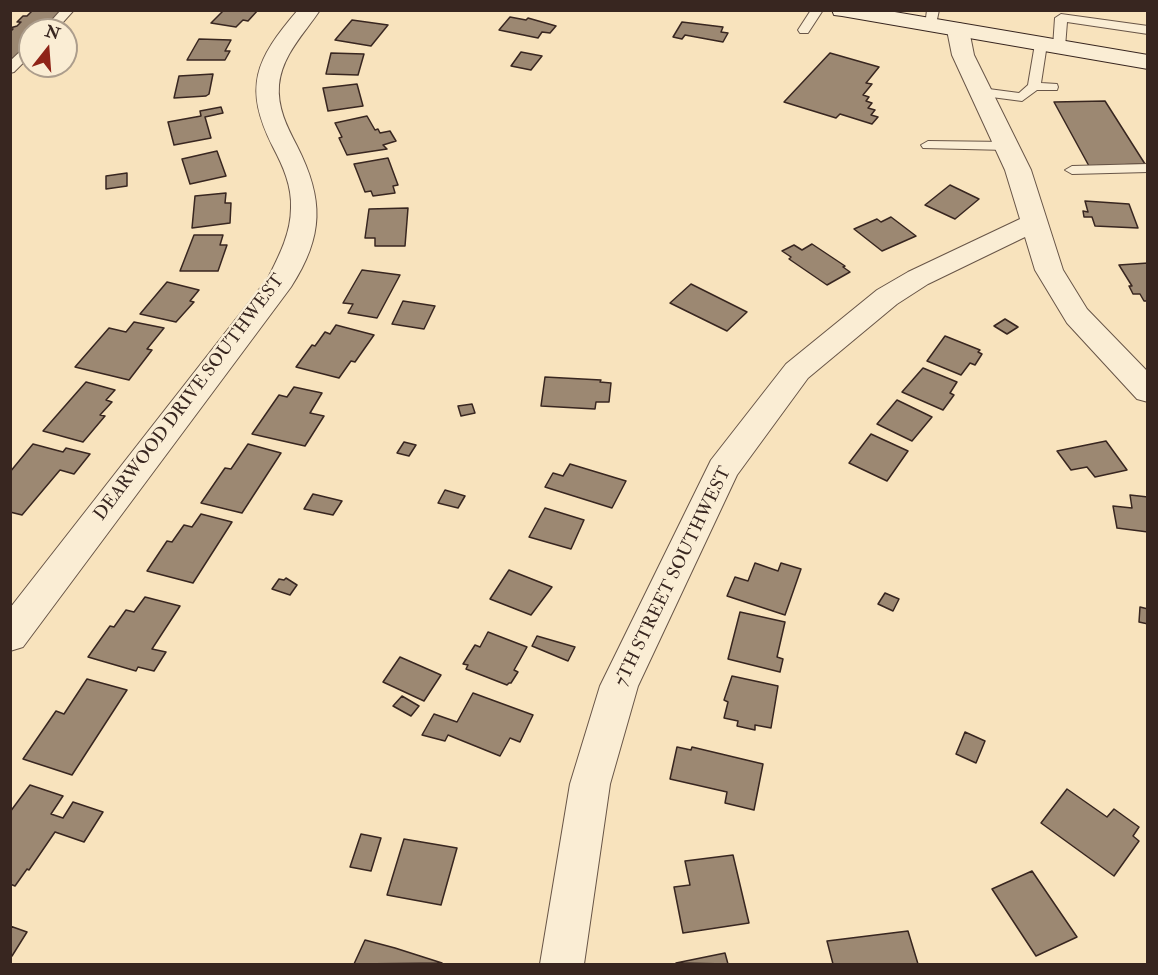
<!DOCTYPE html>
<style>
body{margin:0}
#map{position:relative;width:1158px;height:975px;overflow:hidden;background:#f8e3bd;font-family:"IM FELL Double Pica",serif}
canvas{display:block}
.frame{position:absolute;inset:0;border:12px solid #382620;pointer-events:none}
.north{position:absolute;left:18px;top:18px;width:60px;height:60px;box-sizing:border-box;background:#faedd4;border:2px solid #ac9d8c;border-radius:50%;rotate:17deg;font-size:16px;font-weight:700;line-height:24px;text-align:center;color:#382620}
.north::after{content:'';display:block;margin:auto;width:21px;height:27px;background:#8f2418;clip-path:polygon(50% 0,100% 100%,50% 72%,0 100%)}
</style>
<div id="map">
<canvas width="1158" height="975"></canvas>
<div class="frame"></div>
<div class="north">N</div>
</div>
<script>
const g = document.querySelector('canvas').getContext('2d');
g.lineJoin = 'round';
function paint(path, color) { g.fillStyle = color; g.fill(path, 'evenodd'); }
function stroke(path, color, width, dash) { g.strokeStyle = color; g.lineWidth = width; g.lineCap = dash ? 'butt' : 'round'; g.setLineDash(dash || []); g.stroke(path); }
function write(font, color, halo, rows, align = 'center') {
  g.font = font + ' "IM FELL Double Pica",serif'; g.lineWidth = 5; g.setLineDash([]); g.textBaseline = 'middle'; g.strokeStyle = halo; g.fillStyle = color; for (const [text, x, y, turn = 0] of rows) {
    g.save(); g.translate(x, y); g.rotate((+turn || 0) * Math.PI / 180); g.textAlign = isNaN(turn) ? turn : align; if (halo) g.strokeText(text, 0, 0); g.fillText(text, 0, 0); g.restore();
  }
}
const building = new Path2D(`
 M33,10L64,11L44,30H30V44L10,63V32L13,29L10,28L17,26L21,22H17L23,16H27Z
 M224,10H258L248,21L243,20L236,27L211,23Z
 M510,17L526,20L528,18L556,26L550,33L542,32L538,38L499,30Z
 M352,20L388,25L371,46L335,40Z
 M682,22L723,27L721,32L728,33L723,42L685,35L682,39L673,37Z
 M199,39L231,40L225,51H230L225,60H187Z
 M521,52L542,56L531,70L511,66Z
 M331,53L364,54L358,75L326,74Z
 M830,53L879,67L866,83L872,84L863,95L869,97L866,101L872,103L868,108L875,110L871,115L878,117L872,124L840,114L836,118L784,102Z
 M213,74L209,94L206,96L174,98L179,76Z
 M357,84L363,106L328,111L323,88Z
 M1105,101L1145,164L1089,166L1054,102Z
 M221,107L223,113L205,117L211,138L174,145L168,122L201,116L200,111Z
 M367,116L375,130L378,129L380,133L390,131L396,141L383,145L387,149L347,155L339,138L342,137L335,123Z
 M217,151L226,176L190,184L182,159Z
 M388,158L398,185L393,186L395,193L373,196L371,191L365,192L354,164Z
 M127,173V186L106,189V176Z
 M950,185L979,199L955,219L925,205Z
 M226,193L225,203H231L230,223L192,228L195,196Z
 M1085,201L1129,204L1138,228L1095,226L1092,217H1084L1083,211L1088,212Z
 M408,208L405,246H375V238H365L369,209Z
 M891,217L916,236L882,251L854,229L877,219L881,222Z
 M194,235H223L220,245H227L218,271H180Z
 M812,244L845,266L843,267L850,272L827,285L789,259L791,257L782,251L794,245L802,250Z
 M1148,263V301H1144L1140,294H1133L1129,286H1132L1119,265Z
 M362,270L400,275L377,318L348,313L353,304L343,303Z
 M167,282L199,290L190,301L194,302L176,322L140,314Z
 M691,284L747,312L727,331L670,303Z
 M403,301L435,306L424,329L392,324Z
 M1005,319L1018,327L1007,334L994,326Z
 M134,322L164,328L147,349L152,350L129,380L75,367L109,328L126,332Z
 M336,325L374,335L355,362L351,361L339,378L296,367L312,345L315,346L325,332L330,334Z
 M945,336L980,350L978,352L982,354L975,365L970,363L961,375L927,361Z
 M923,368L957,382L950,393L954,395L943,410L902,392Z
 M545,377L601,380L600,382L611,383L609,402H596L595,409L541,406Z
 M86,382L115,390L106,400L112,402L100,415L105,416L83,442L43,431Z
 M294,387L322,393L310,413L324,416L305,446L252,434L279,395L287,397Z
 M897,400L932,417L912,441L877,424Z
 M472,404L475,413L461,416L458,406Z
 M871,434L908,451L887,481L849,463Z
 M1106,441L1127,470L1095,477L1087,467L1071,470L1057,451Z
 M404,442L416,445L409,456L397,453Z
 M33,444L63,452L66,448L90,454L74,474L60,470L22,515L10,512V472Z
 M248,444L281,453L242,513L201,503L225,468L231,469Z
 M570,464L626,481L612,508L545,487L553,473L563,476Z
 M445,490L465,496L458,508L438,503Z
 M313,494L342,501L333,515L304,509Z
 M1130,495L1148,497V532L1117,528L1113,506L1132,508Z
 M545,508L584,520L571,549L529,537Z
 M201,514L232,522L193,583L147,571L167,541L172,542L184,525L192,527Z
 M755,563L778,571L781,563L801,569L785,615L727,596L735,577L748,581Z
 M509,570L552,587L531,615L490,599Z
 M286,578L297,585L290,595L272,589L279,579L284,580Z
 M885,593L899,599L893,611L878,604Z
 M145,597L180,606L152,649L166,652L154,671L138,667L136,671L88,657L110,626L114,627L126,610L134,612Z
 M1140,607L1148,609V624L1139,622Z
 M740,612L785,622L777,657L783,659L780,672L728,659Z
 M488,632L527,647L514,670L518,672L511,683H509L507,685L466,669L468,665L463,664L475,645L480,647Z
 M537,636L575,647L568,661L532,646Z
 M400,657L441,675L424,701L383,682Z
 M732,676L778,686L771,728L755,725V730L737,726L738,721L724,718L728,702L724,700Z
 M87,679L127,690L72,775L23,759L56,711L64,714Z
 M473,693L533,715L520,742L510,738L500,756L448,735L445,741L422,735L434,714L457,722Z
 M402,696L419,706L411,716L393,706Z
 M965,732L985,741L976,763L956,754Z
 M677,747L691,750L692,747L763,764L754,810L725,803L727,792L670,779Z
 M30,785L63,796L51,814L63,818L73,802L103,812L84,842L55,832L29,870L27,869L15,886L10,884V812Z
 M1067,789L1107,817L1114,809L1139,827L1133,836L1139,841L1114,876L1041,823Z
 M361,834L381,838L371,871L350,867Z
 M404,839L457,848L441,905L387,895Z
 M733,855L749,923L683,933L674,887L690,885L685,861Z
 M1032,871L1077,937L1036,956L992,889Z
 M10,926L27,932L12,956L10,955Z
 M908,931L918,964H833L827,941Z
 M365,940L395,948L442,963L354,964Z
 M725,953L728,964L676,963Z`);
paint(building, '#9c8872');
stroke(building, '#382620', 1.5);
const lane = new Path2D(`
 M61,10H74L56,30H43Z
 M811,10H823L808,33H800L798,30Z
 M927,10H939L935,29L931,30L925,26Z
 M1061,14L1148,26V34L1067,22L1065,47L1059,51L1053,47L1055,18Z
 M1041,40L1047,44L1041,83L1057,84L1058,87L1057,90H1037L1022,101L976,95L975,92L981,88L1019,93L1028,85L1035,44Z
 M30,45V56L14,72L10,73V61L26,46Z
 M928,141L1007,142L1014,146L1007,150L923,148L921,145Z
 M1148,164V172L1072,174L1065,170L1072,166Z`);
const street = new Path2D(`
 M298,10H320C304,34 282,55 279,85C277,107 287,127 297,146C324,199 324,236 291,287L23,647L10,651V608L268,278C279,256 291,233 291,208C292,186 283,166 273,147C243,87 255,60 298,10Z
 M958,23L966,25L969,30L974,55L1031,170L1063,270L1087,309L1148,372V402L1137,399L1067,323L1035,270L1025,237L928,284L897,304L808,378L737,475L638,686L610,784L584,964H540L570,784L600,686L711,460L786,364L877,290L908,272L1020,219L1005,170L952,55L947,30L950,25Z`);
const secondary = new Path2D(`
 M832,10H883L1148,55V69L842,16L834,15Z`);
stroke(lane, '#685547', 2);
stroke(street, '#685547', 2);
stroke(secondary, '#382620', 2);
paint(lane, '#faedd4');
paint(street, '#faedd4');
paint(secondary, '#faedd4');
write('18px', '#382620', '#faedd4', [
 ["DEARWOOD DRIVE SOUTHWEST",190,398,-53],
 ["7TH STREET SOUTHWEST",674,577,-64]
]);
</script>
